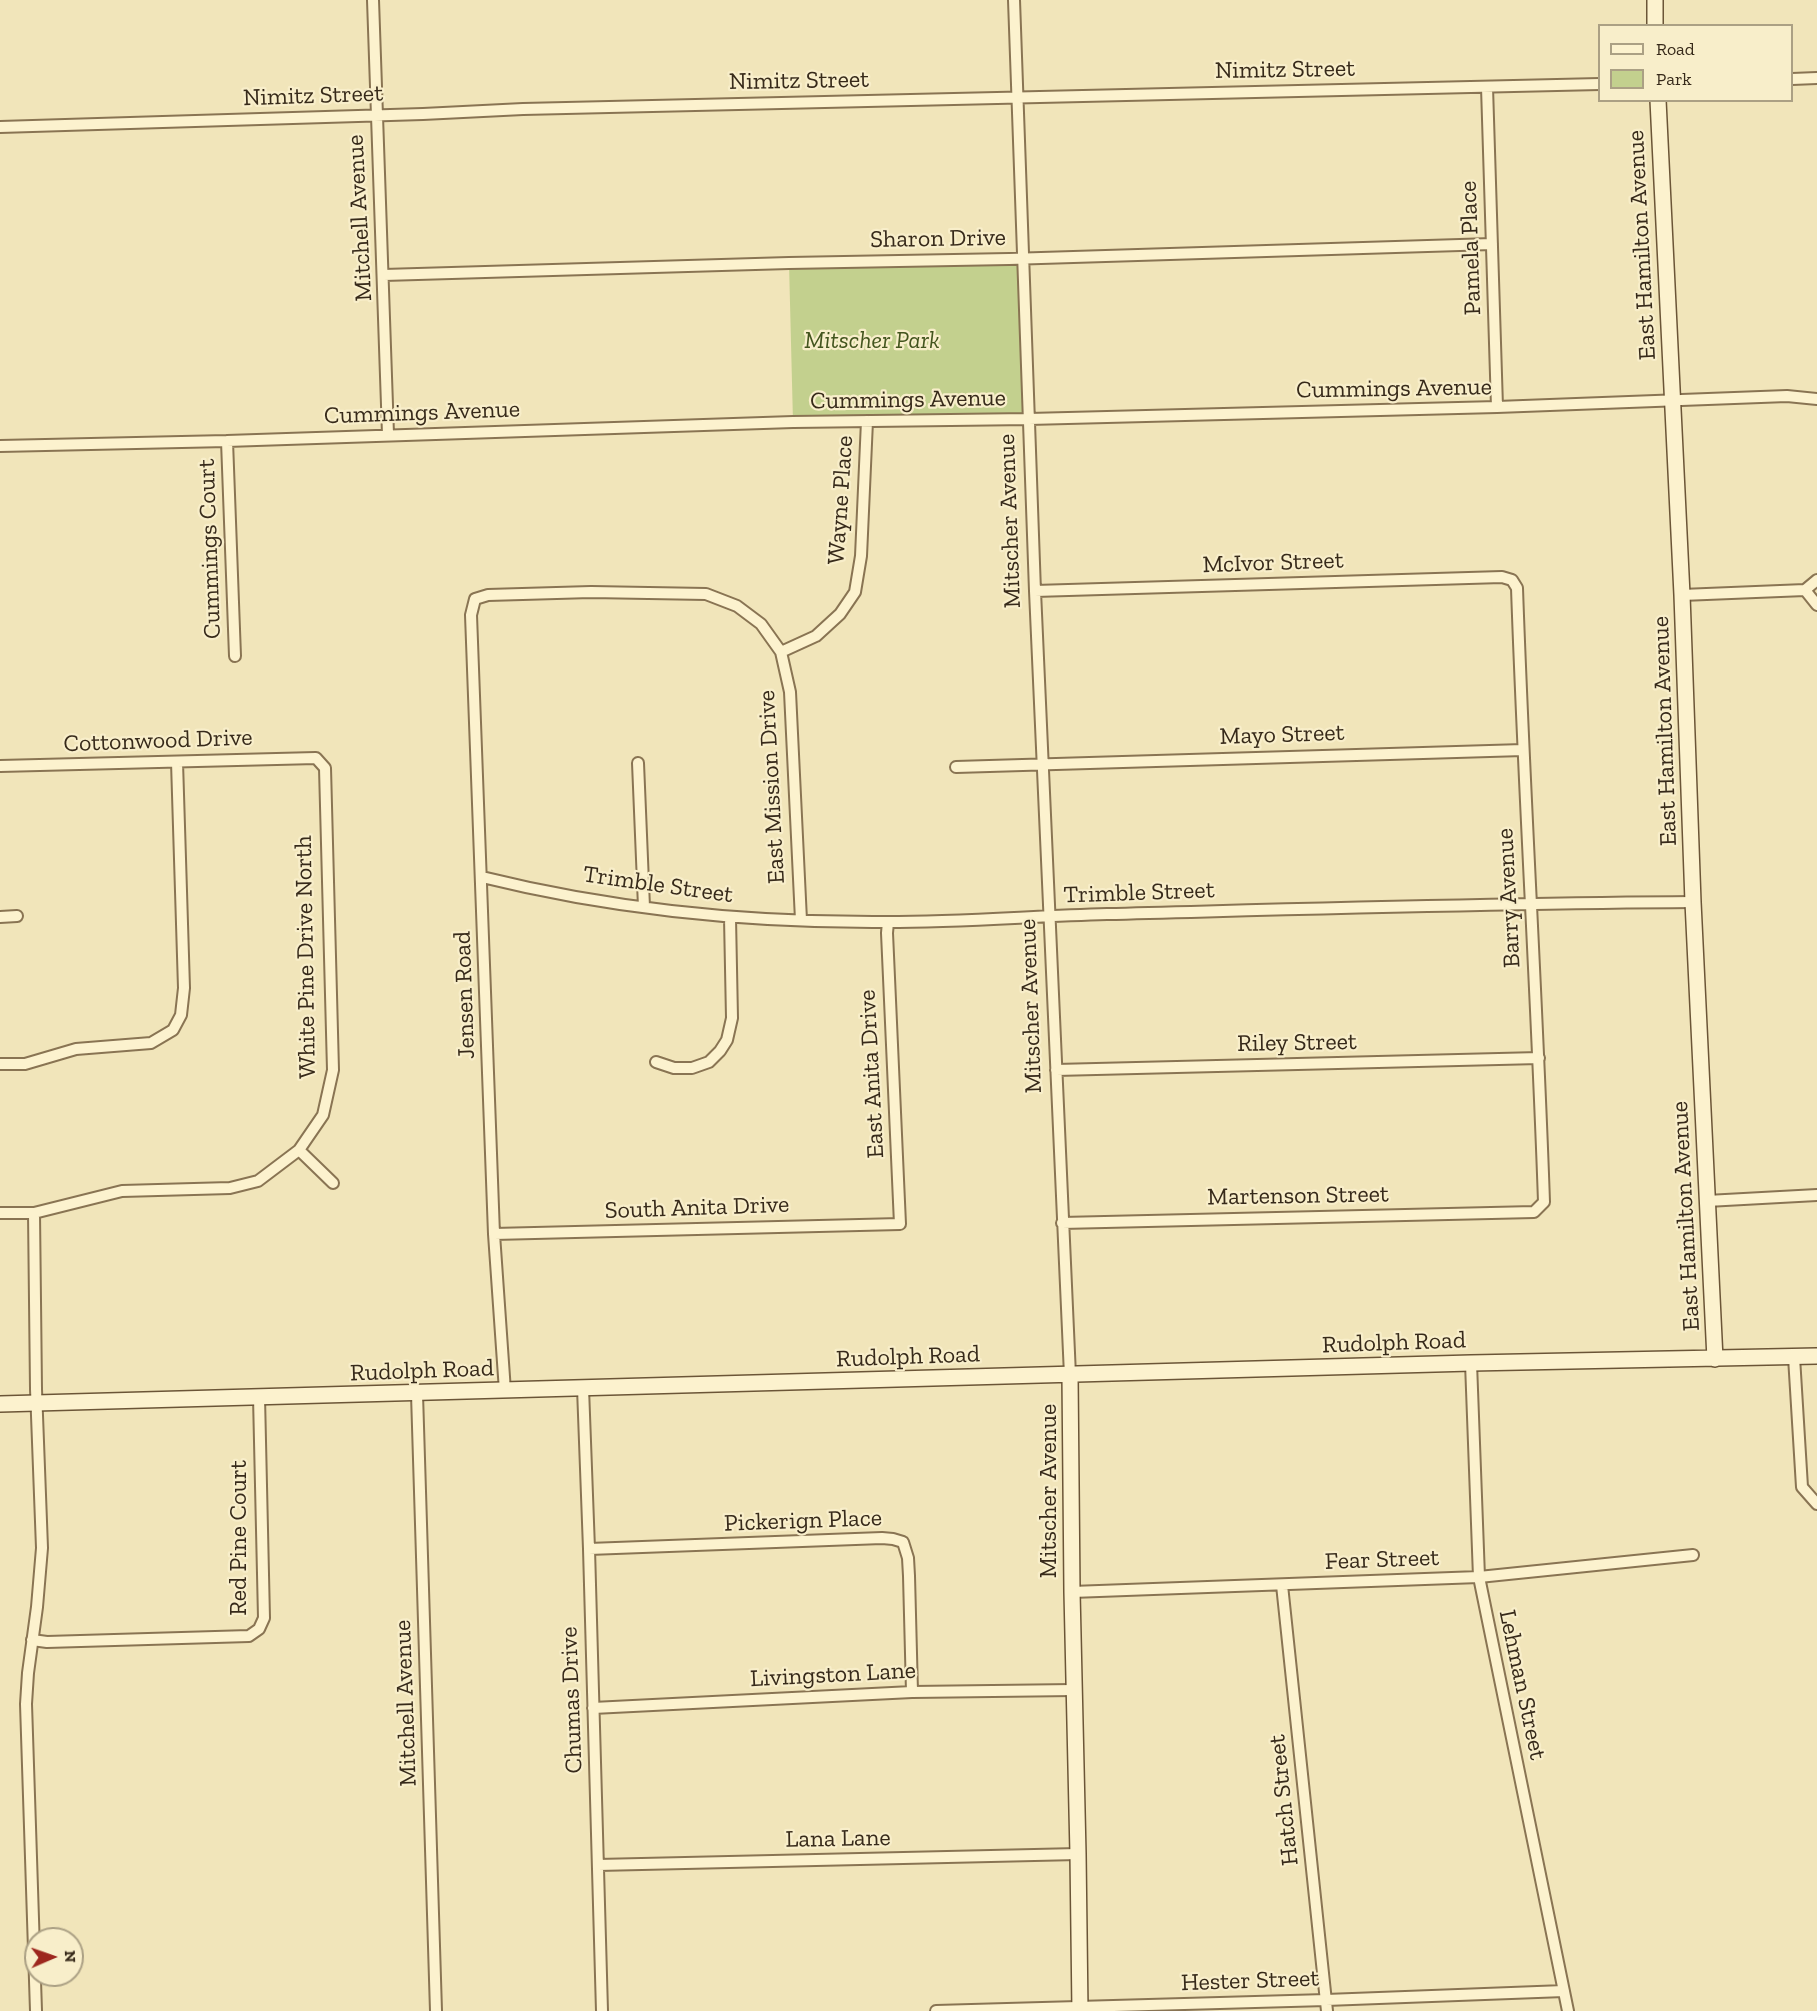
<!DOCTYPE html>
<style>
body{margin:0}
#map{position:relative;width:1817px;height:2011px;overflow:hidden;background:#f1e5ba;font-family:"Zilla Slab",serif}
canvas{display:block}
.legend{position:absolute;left:1598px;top:24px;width:195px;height:78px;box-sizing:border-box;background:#f8eeca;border:2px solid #aba084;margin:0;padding:8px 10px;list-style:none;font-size:18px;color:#372a1a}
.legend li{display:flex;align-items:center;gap:12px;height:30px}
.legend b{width:30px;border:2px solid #aba084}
.north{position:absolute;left:24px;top:1927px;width:60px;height:60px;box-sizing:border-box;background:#f8eeca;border:2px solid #aba084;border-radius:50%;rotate:88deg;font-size:16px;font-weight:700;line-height:24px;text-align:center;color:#372a1a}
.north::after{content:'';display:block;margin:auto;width:21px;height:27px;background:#9d271e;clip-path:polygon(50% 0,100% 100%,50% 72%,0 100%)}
</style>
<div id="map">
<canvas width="1817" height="2011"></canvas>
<ul class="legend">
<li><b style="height:8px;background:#fcf2ce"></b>Road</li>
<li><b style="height:16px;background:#c3d08e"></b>Park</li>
</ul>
<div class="north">N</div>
</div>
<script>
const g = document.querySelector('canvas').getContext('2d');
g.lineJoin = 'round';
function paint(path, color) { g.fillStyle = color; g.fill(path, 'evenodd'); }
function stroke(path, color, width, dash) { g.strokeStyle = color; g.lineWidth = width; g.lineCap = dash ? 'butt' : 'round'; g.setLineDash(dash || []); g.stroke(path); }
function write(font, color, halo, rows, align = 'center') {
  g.font = font + ' "Zilla Slab",serif'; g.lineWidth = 4.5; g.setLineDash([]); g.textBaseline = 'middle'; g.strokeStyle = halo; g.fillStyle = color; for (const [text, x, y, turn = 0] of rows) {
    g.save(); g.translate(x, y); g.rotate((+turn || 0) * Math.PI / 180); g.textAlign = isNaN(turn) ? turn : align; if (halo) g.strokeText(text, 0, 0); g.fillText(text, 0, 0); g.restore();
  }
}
paint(new Path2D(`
 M1023,259L1029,419L793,422L789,263Z`), '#c3d08e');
const street = new Path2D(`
 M373,0L388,434
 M1014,0L1035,591L1070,1375
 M1792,79L1817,78
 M1487,87L1497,407
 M0,127L423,114L523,109L1600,84
 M384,275L789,263L1009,259L1492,244
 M227,441L235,656
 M0,446L227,441L793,422L1029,419L1497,407L1787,396L1817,399
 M1805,590L1817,605
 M1035,591L1502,577L1512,580L1517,588C1524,793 1537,997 1544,1202L1534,1212L1062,1223
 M1682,595L1805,590L1817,580
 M781,652L816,636L840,614L855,592L861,556L867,421
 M638,763L644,907
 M0,766L316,758L325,768L333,1070L323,1115L299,1150L258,1181L230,1188L122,1191L34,1213H0
 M956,767L1523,750
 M482,877C615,910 751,923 887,922C961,922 1034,916 1107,914C1303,909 1498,903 1693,902
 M0,917L17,916
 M656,1062L674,1068H692L709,1062L720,1051L727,1040L732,1018L730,918
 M0,1064H25L76,1049L151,1043L173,1030L181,1015L184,988L177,762
 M1056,1070L1539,1058
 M299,1150L333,1183
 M1707,1201L1817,1195
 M34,1213L36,1389L42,1548L37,1607L28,1673L26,1704L36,2011
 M494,1234L900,1224L887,933L888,922
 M1794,1357L1802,1487L1817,1504
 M1471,1363L1479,1577L1568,2011
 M583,1388L589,1549L602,2011
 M505,1391L494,1234L471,615L475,599L488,595L591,592L706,594L737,606L761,624L781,652L790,692L801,920
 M417,1394L436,2011
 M589,1549L882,1538L893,1539L903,1542L908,1558L909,1576L912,1692
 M1282,1585L1327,2011
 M1072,1592L1479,1577L1693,1555
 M32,1640L47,1642L249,1636L259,1629L264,1618L259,1397
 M593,1708L912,1692L1074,1690
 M598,1865L1078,1854
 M936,2011L1326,2000L1564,1991`);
const secondary = new Path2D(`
 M1655,0V26
 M1658,100L1682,595L1693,902L1715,1359
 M1070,1375L1072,1592L1078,1854L1080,2011
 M0,1404L1471,1363L1817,1356`);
stroke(street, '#897453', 14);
stroke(secondary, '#6b5537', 18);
stroke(street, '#fcf2ce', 10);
stroke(secondary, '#fcf2ce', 15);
write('24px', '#372a1a', '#f8eeca', [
 ["Nimitz Street",1285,70,-1],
 ["Nimitz Street",799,81,-1],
 ["Nimitz Street",313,96,-2],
 ["Mitchell Avenue",360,218,-93],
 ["Sharon Drive",938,239,-1],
 ["East Hamilton Avenue",1642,245,-93],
 ["Pamela Place",1471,248,-92],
 ["Cummings Avenue",1394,389,-1],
 ["Cummings Avenue",908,400,-1],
 ["Cummings Avenue",422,413,-2],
 ["Wayne Place",841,500,-86],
 ["Mitscher Avenue",1010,521,-92],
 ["Cummings Court",210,549,-92],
 ["McIvor Street",1273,563,-2],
 ["East Hamilton Avenue",1665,731,-92],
 ["Mayo Street",1282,735,-2],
 ["Cottonwood Drive",158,741,-2],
 ["East Mission Drive",772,787,-93],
 ["Trimble Street",658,885,8],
 ["Trimble Street",1139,893,-2],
 ["Barry Avenue",1509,898,-93],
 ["White Pine Drive North",306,957,-91],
 ["Jensen Road",465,995,-92],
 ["Mitscher Avenue",1031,1006,-92],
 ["Riley Street",1297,1043,-1],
 ["East Anita Drive",872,1074,-93],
 ["Martenson Street",1298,1196,-1],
 ["South Anita Drive",697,1208,-2],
 ["East Hamilton Avenue",1686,1216,-93],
 ["Rudolph Road",1394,1343,-2],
 ["Rudolph Road",908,1357,-2],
 ["Rudolph Road",422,1371,-2],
 ["Mitscher Avenue",1049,1491,-90],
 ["Pickerign Place",803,1521,-2],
 ["Red Pine Court",239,1538,-90],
 ["Fear Street",1382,1560,-2],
 ["Livingston Lane",833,1675,-3],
 ["Lehman Street",1522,1685,78],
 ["Chumas Drive",572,1700,-92],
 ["Mitchell Avenue",406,1703,-92],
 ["Hatch Street",1284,1800,-96],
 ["Lana Lane",838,1839,-1],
 ["Hester Street",1250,1981,-2]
]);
write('italic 24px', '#43551e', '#f8eeca', [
 ["Mitscher Park",872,341]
]);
</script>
